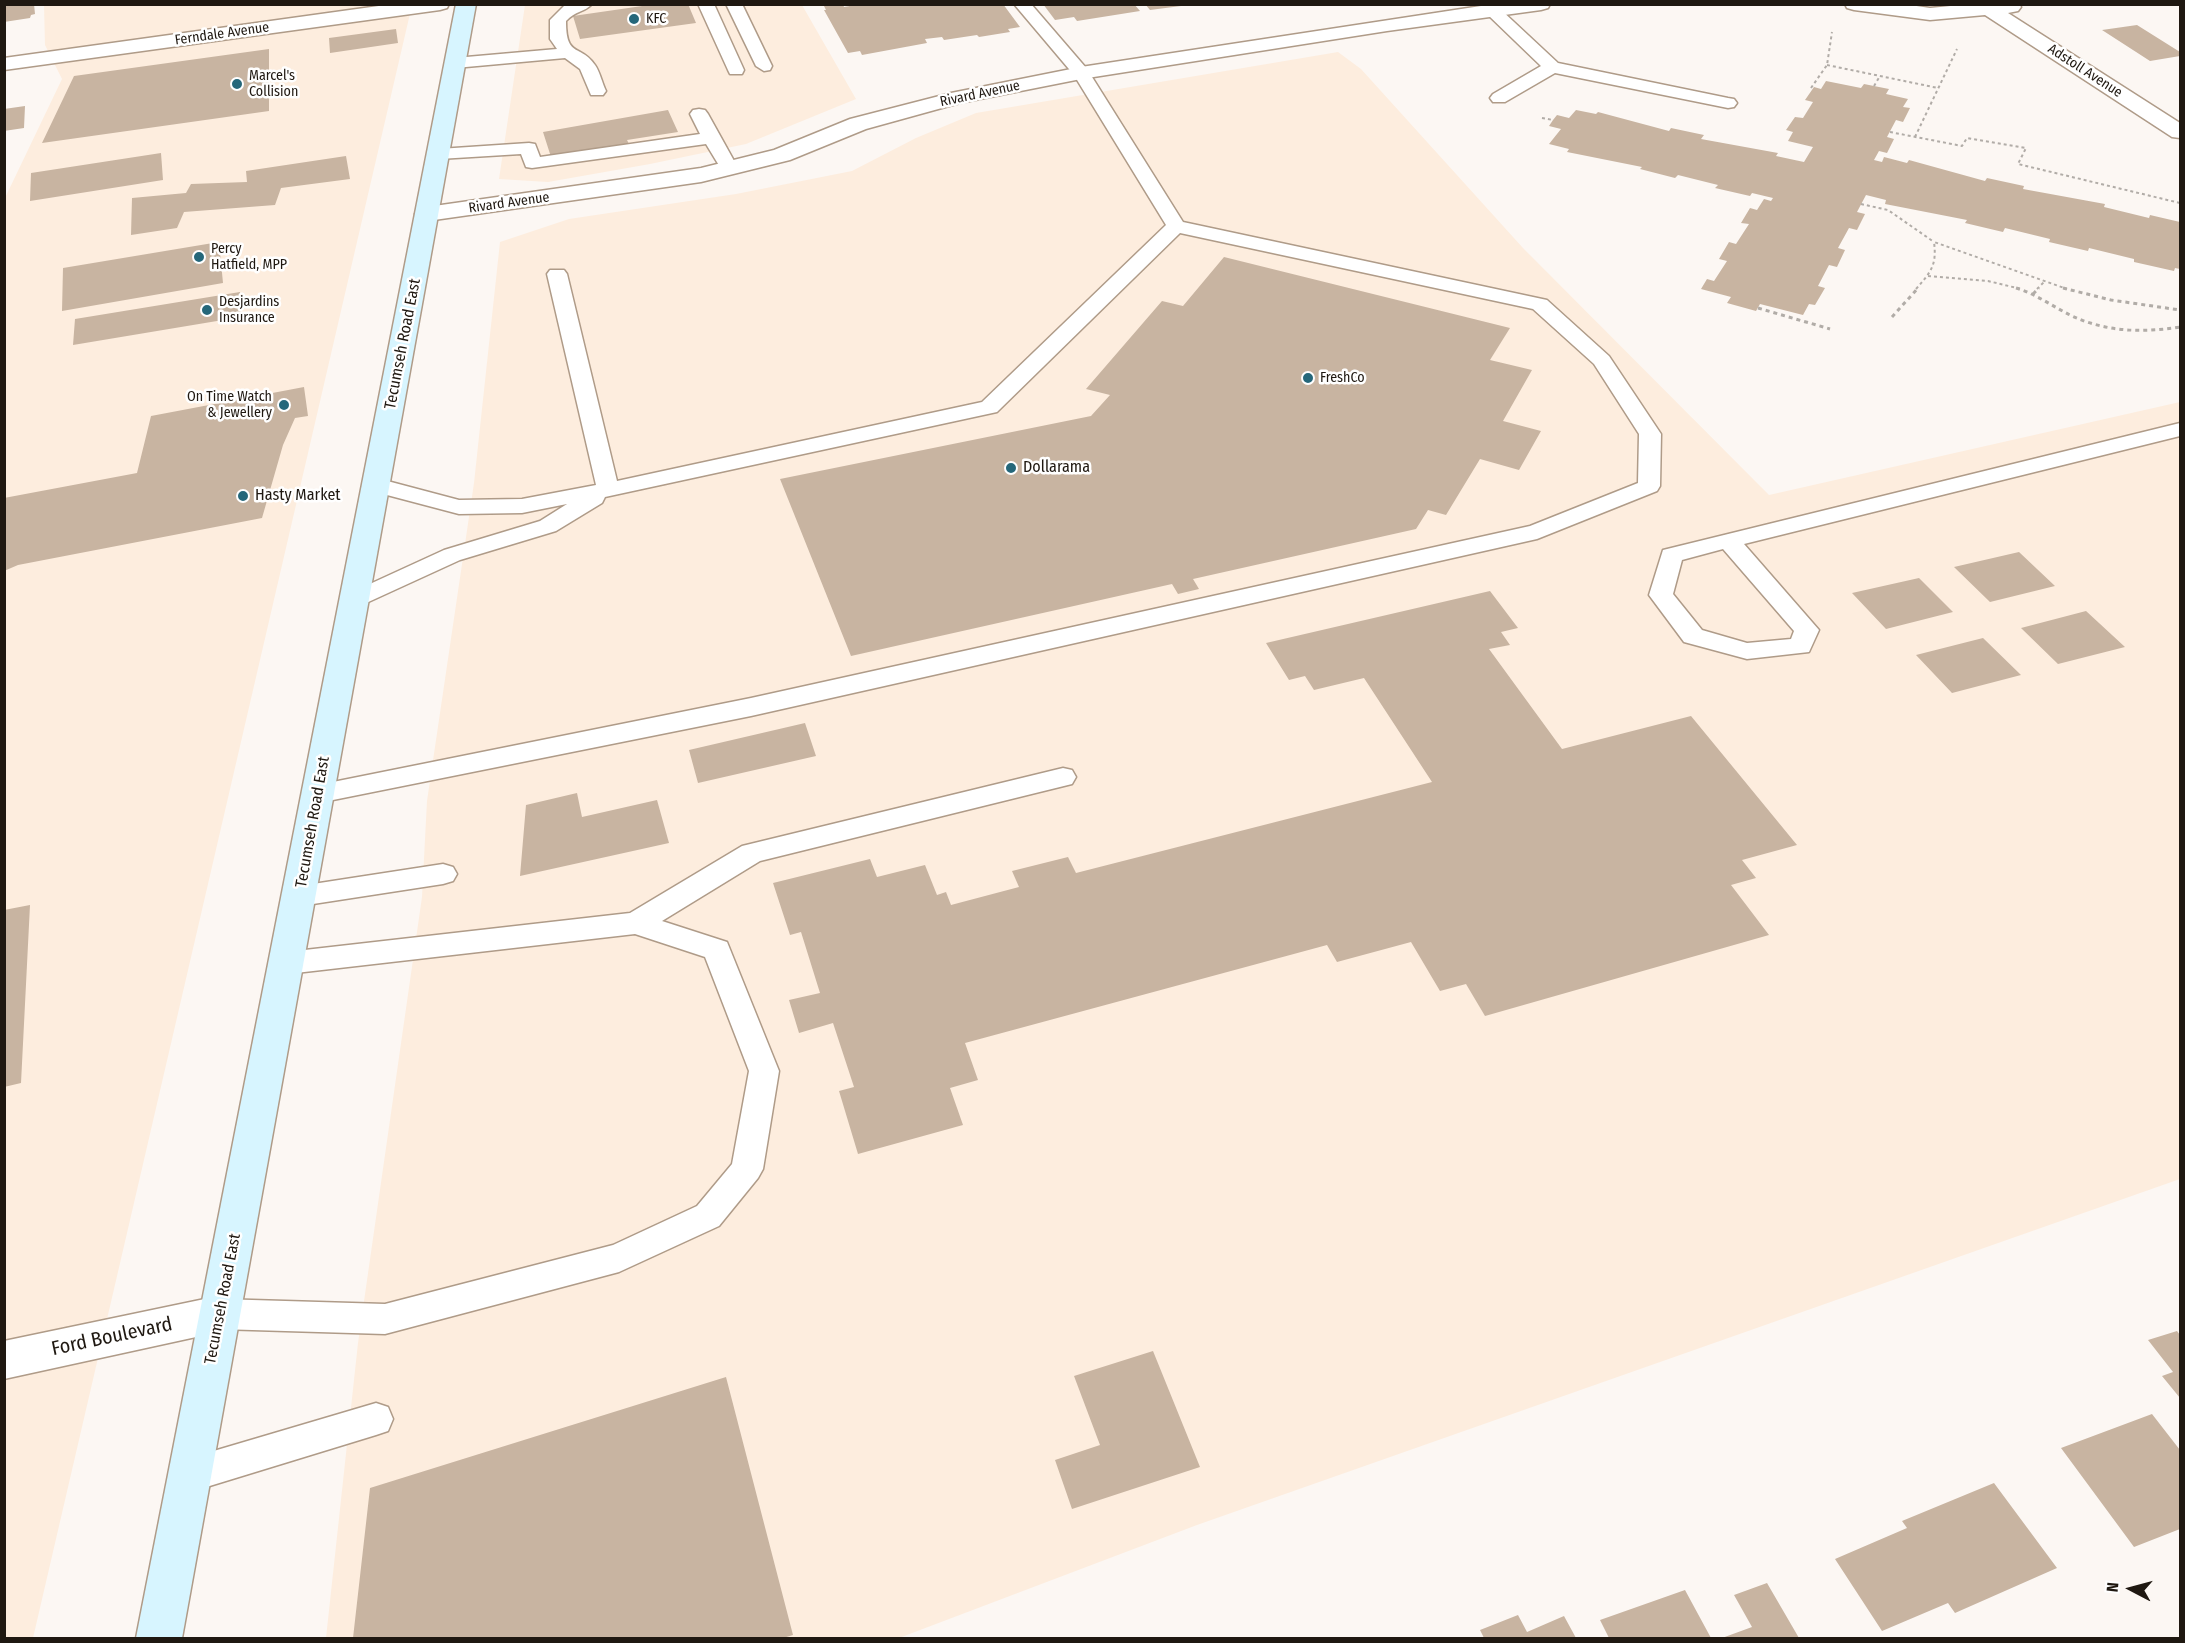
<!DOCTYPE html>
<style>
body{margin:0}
#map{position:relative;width:2185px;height:1643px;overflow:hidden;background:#fcf7f3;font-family:"Fira Sans Condensed",sans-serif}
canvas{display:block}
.frame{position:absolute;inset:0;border:6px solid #1f1811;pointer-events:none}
.north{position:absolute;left:2101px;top:1559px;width:60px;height:60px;-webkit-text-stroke:4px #fff;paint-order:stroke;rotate:276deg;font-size:16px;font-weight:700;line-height:24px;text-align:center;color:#1f1811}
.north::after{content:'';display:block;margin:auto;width:21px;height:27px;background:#1f1811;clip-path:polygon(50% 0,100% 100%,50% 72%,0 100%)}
</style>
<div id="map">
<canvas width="2185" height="1643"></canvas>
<div class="frame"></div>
<div class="north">N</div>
</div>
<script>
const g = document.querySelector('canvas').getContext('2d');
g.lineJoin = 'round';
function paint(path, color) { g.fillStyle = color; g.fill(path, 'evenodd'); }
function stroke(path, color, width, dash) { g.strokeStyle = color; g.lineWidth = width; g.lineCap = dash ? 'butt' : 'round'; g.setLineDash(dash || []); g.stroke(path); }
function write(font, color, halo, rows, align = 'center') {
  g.font = font + ' "Fira Sans Condensed",sans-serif'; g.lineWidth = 5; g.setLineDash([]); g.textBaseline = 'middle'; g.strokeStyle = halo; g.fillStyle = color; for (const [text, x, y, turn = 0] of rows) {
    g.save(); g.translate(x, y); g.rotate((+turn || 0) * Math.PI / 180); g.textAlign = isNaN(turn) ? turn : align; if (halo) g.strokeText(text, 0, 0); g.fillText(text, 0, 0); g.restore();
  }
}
paint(new Path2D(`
 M44,5H412L33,1638H4V200L62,79L45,45Z
 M525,5H802L856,99L746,144L650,164L548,182L499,179Z
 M1338,52L1361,69L1523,248L1769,495L2180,402V1179L1197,1525L899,1638H326L358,1343L422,897L427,801L474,483L500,242L569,219L736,194L852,171L916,138L976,113Z`), '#fdedde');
paint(new Path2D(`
 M4,4H34L35,14L31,15L30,18L4,22Z
 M656,4H688L696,23L580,39L573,16Z
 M836,4H843L844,7L861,4H1003L1020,27L1008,29L1010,32L979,37L977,35L944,40L942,37L925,39L927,43L862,55L860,51L848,53L824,10H826L824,6Z
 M1043,4H1134L1140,11L1077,21L1074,17L1055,20Z
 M1145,4H1181V6L1150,10Z
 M2137,25L2180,52V56L2150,61L2102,30Z
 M396,29L398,43L330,53L329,38Z
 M269,49V111L42,143L74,76Z
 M1826,81L1861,88L1864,84L1889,89L1886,94L1908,99L1903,107L1910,108L1903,122L1896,120L1887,137L1894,139L1887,153L1879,151L1874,160L1882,162L1884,157L1907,163L1909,160L1985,181L1987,178L2024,186L2023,189L2105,204L2104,207L2149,218L2150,215L2180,222V269L2175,268L2174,271L2134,262V259L2089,248L2088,251L2049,242L2050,239L2005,228L2003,232L1965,223L1967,220L1885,204L1886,200L1866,195L1857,212L1865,214L1857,230L1849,228L1838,248L1845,250L1837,267L1829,265L1818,286L1825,288L1815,305L1809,304L1803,315L1760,304L1756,311L1727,303L1731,297L1701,289L1707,279L1714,281L1727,261L1719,259L1729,242L1736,244L1749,224L1741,223L1750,208L1757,210L1764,199L1771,201L1773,198L1752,193L1750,196L1715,188L1718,185L1678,175L1675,178L1640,169L1642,167L1567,152L1569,149L1549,144L1561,129L1549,126L1553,120L1557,115L1569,118L1576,110L1596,114L1598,112L1669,131L1671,128L1704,135L1701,139L1778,153L1776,156L1804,162L1813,147L1788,141L1793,132L1786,130L1795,117L1803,118L1813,102L1805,100L1814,87L1821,89Z
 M25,106L24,128L4,131V109Z
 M668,110L678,132L627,140L629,144L551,157L543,132Z
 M161,153L163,180L30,201L31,173Z
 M346,156L350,179L281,188L275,205L184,212L177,228L131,235L132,198L186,193L191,184L247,182L246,171Z
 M219,242L223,283L62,311L63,268Z
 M1224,257L1510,328L1490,360L1532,370L1503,421L1541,431L1519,470L1480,459L1446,515L1428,510L1416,529L1193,579L1199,589L1178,594L1172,584L851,656L780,479L1091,416L1110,395L1086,389L1162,301L1183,306Z
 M240,292L241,317L73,345L75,319Z
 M304,387L308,416L295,418L283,445L262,518L18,565L4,571V498L137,473L151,416Z
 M2019,552L2055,586L1990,602L1954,567Z
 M1919,578L1953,612L1886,629L1852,593Z
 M1490,591L1518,628L1501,632L1510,645L1489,649L1562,749L1691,716L1797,845L1742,860L1756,878L1731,885L1769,935L1485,1016L1466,984L1440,991L1411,942L1337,962L1327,945L965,1043L978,1080L950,1088L963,1125L858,1154L839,1091L854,1087L833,1023L799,1033L789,1000L820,993L801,932L790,935L773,883L870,859L877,877L925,865L937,895L946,892L951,905L1019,887L1012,871L1068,857L1076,873L1432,782L1364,678L1314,690L1305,676L1289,680L1266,643Z
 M2086,611L2125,647L2058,664L2021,628Z
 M1983,638L2021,675L1952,693L1916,655Z
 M805,723L816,756L698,783L689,750Z
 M577,793L582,817L657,800L669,843L520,876L526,805Z
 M30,905L21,1083L4,1087V910Z
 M2177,1331L2180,1335V1398L2162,1376L2173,1372L2148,1340Z
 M1153,1351L1200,1467L1072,1509L1055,1460L1100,1445L1074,1376Z
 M726,1377L793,1635L783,1638H353L370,1488Z
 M2152,1414L2180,1450V1529L2134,1547L2061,1448Z
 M1994,1483L2057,1568L1955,1613L1948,1603L1882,1631L1835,1559L1907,1528L1902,1521Z
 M1767,1583L1799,1638H1722L1752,1627L1734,1595Z
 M1685,1590L1711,1638H1609L1600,1620Z
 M1518,1615L1527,1632L1564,1616L1576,1638H1484L1480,1630Z`), '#c8b4a1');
const service = new Path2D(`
 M566,4H592C585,12 575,11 566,21C566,59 580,43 595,65C600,72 602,83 606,91L603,95H591L580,69L565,58L455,68L447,63L455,58L557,49L550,39V20Z
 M698,4H714L744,70L742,74H730L728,70Z
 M726,4H742L772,66L770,70L764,71L756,66Z
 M1014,4H1031L1087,69L1183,222L1547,300L1609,356L1661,434L1660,486L1657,491L1537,539L751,716L318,803L309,801L305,794L309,787L318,785L751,698L1530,526L1638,483L1639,434L1594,364L1533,309L1180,233L997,412L605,497L602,503L556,531L460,560L364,604L356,607L348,604L344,599L348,594L444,550L540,521L567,504L522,513L459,514L368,490L365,485L368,480L376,478L459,500L522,499L596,485L547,274L550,270H564L567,274L617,481L982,402L1166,225L1074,75Z
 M1493,6L1499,8L1558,63L1728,98L1734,99L1737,103L1734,107L1728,108L1555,73L1505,102H1493L1490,98L1493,94L1541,66L1487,14L1485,11L1487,8Z
 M699,109L705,110L708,114L738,168L735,172H723L706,144L532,168L526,167L521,154L439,159L433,158L430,154L433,150L439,149L529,143L535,144L540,157L700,134L690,114L693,110Z
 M2180,423V436L1744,544L1819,630L1809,652L1747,659L1684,642L1649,595L1663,550ZM1723,549L1794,631L1791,639L1747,643L1702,630L1673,594L1682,560Z
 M1063,768L1072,770L1076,777L1072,784L760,861L662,921L727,942L779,1071L763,1169L758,1178L719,1226L619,1272L385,1334L219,1329L207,1325L202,1314L207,1303L219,1299L385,1304L613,1245L697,1206L732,1164L749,1071L705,957L635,934L287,974L277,971L273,963L277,955L287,952L630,913L742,846Z
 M443,864L453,867L457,874L453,881L443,884L300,906L290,903L286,896L290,889L300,886Z
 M376,1403L388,1407L393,1419L388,1431L376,1435L190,1492L177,1487L172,1475L177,1463L190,1458Z`);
const minor = new Path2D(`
 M393,4H449L447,8L440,10L4,70V58Z
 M1494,4H1550L1548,8L1541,10L1387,31L1081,79L960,103L866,129L790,160L701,182L427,221L419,219L415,214L419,209L427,207L701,168L774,150L850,119L951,93L1081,67Z
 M1845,4H1903L1930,8L1971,4H2019L2021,7L2018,11L2008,13L2180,123V138L2172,137L1985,15L1930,20L1854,10L1847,8Z
 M219,1296L234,1301L240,1314L234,1327L219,1332L4,1379V1341Z`);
const secondary = new Path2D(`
 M456,4H476L182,1638H136Z`);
stroke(service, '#af9b88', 3);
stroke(minor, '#af9b88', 3);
stroke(secondary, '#af9b88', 3);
stroke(new Path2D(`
 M1827,65L1938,88
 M1874,86L1880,76
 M1811,88L1827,65L1832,32
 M1542,118L1553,120
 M1890,132L1962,146L1967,138L2026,148L2018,164L2180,203
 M1915,137L1957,49
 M1861,204L1888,210L1934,242
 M1928,276L1988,281L2021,289
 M1916,289C1931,272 1937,265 1934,242L2067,289
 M2037,289L2044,282`), '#b1aca7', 2, [3, 3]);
stroke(new Path2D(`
 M2016,288C2036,294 2052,306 2070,315C2105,332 2142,333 2180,327
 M2063,288L2111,300L2180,310
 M2033,294L2039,288
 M1758,308L1830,329
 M1892,317L1918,288`), '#b1aca7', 3, [4, 4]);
paint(service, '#fff');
paint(minor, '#fff');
paint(secondary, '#d7f5ff');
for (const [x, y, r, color] of [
 [634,19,6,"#25677a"],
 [237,84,6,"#25677a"],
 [199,257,6,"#25677a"],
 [207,310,6,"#25677a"],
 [1308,378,6,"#25677a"],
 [284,405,6,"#25677a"],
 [1011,468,6,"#25677a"],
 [243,496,6,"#25677a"]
]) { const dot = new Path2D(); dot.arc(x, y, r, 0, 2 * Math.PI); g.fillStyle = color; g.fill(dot); stroke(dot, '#fff', 2); }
write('14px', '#1f1811', '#fff', [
 ["KFC",646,19],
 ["Marcel's",249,76],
 ["Collision",249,92],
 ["Percy",211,249],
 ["Hatfield, MPP",211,265],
 ["Desjardins",219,302],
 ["Insurance",219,318],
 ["FreshCo",1320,378],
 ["On Time Watch",272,397,"right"],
 ["& Jewellery",272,413,"right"]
], 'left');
write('14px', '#1f1811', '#fff', [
 ["Ferndale Avenue",222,34,-8],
 ["Adstoll Avenue",2085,71,33],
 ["Rivard Avenue",980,94,-12],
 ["Rivard Avenue",509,203,-8]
]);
write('16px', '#1f1811', '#fff', [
 ["Tecumseh Road East",403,344,-79],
 ["Tecumseh Road East",313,822,-80],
 ["Tecumseh Road East",223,1299,-79]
]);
write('16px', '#1f1811', '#fff', [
 ["Dollarama",1023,468],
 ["Hasty Market",255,496]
], 'left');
write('20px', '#1f1811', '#fff', [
 ["Ford Boulevard",112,1337,-12]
]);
</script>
